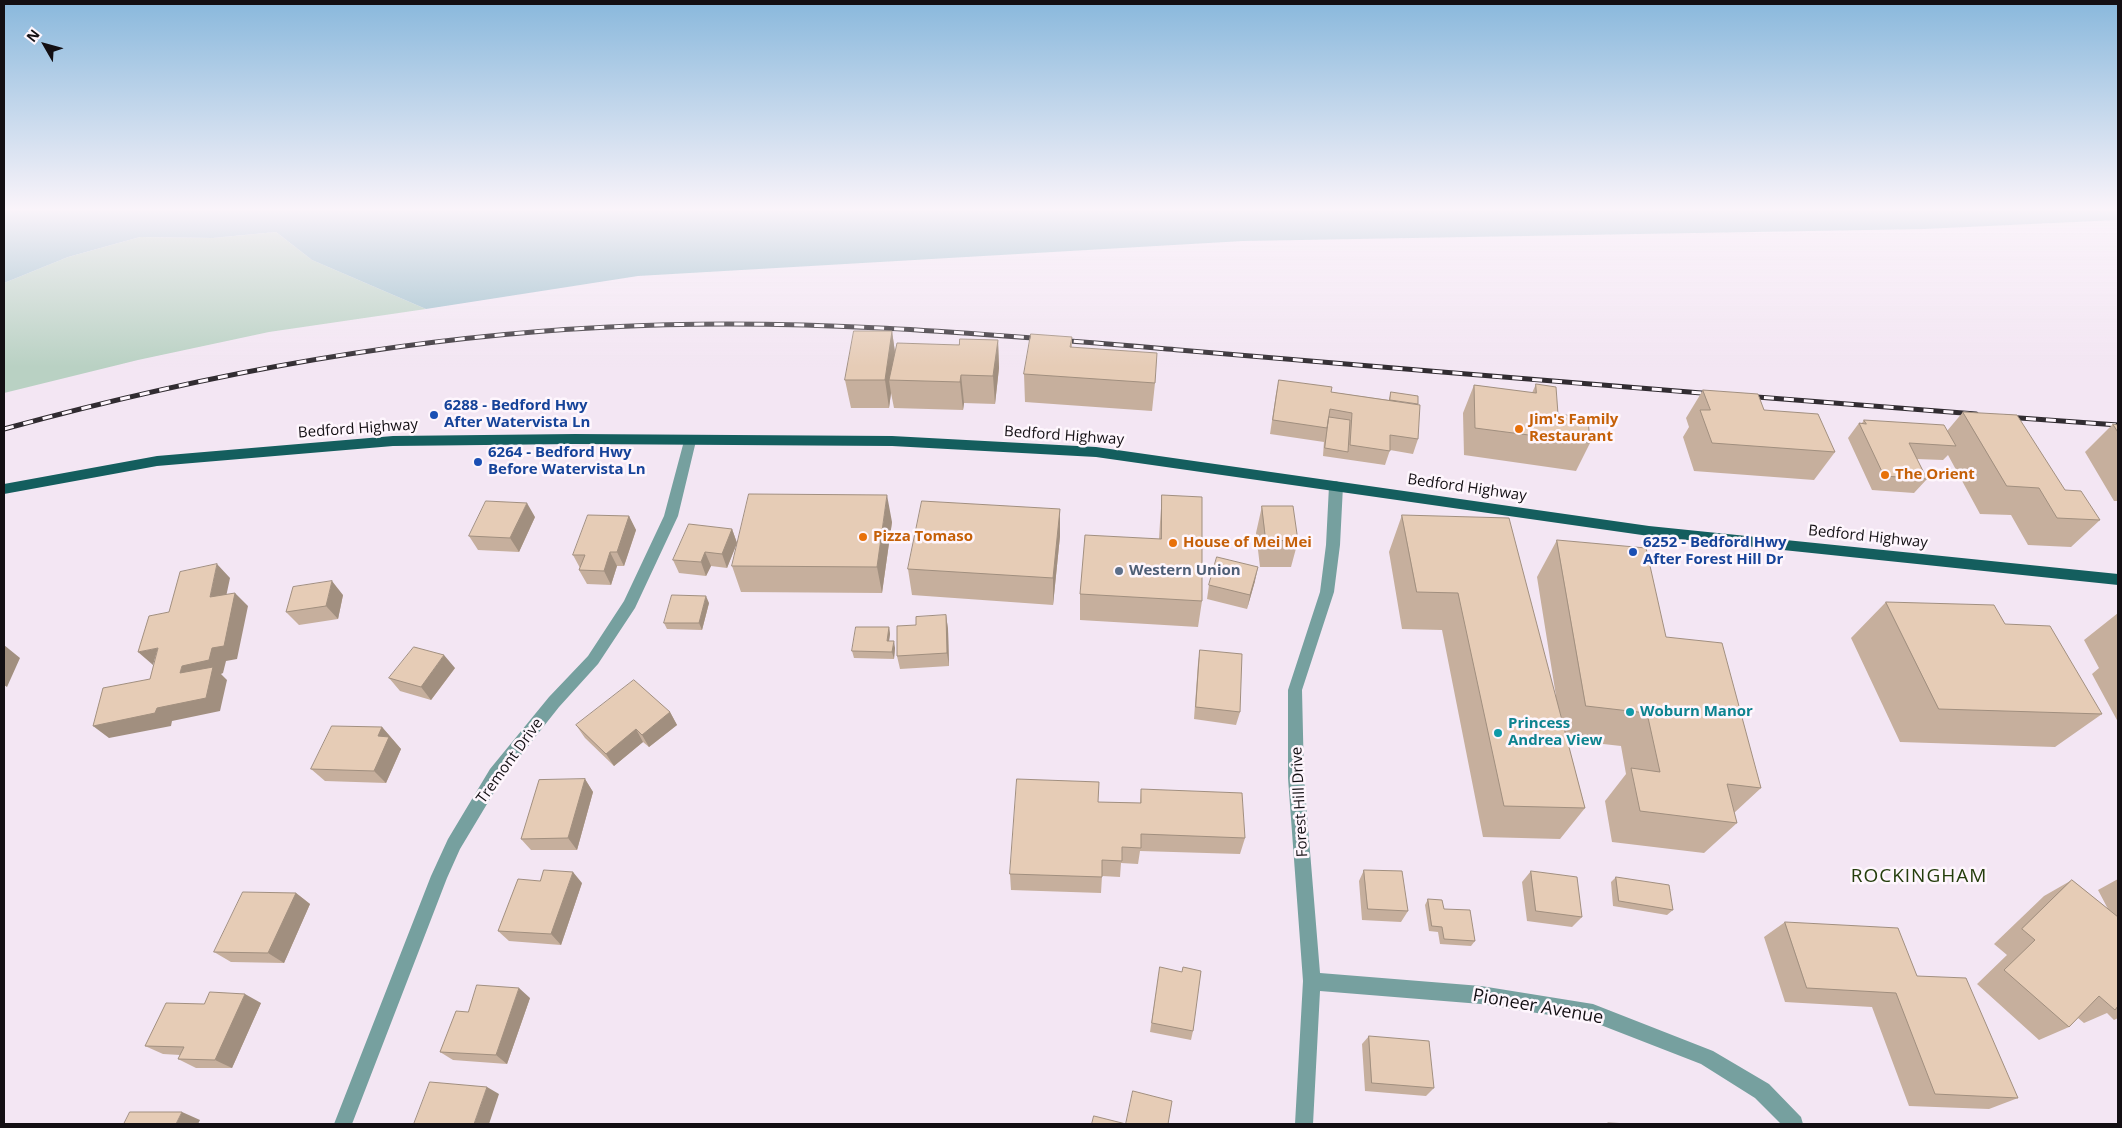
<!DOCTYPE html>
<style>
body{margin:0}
#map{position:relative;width:2122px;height:1128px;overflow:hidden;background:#f3e6f3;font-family:"Open Sans",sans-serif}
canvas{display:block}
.frame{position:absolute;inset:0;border:5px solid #130f13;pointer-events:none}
.north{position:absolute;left:20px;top:20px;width:50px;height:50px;-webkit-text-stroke:4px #fef6fd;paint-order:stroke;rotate:308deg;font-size:14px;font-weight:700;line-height:20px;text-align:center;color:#130f13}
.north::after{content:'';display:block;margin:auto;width:18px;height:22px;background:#130f13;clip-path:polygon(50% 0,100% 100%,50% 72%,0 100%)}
</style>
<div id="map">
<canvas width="2122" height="1128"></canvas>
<div class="frame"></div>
<div class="north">N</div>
</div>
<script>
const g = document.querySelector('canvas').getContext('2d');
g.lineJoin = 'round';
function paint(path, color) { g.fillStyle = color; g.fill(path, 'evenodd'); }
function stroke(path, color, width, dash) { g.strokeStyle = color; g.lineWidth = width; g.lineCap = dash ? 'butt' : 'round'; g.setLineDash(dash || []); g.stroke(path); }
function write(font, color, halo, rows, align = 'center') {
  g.font = font + ' "Open Sans",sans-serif'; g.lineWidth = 5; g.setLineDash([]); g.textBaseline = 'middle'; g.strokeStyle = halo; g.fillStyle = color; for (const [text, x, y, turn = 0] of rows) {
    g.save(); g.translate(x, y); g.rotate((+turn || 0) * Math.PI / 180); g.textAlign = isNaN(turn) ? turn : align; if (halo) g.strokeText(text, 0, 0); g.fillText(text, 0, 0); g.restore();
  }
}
paint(new Path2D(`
 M276,232L312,260L426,309L269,332L138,360L4,393V283L68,257L140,237L213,238Z`), '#b9d1c3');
paint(new Path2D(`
 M4,209H2118V220L1924,229L1243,241L638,276L426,309L312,260L276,232L213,238L140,237L68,257L4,283Z`), '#9bbeca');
paint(new Path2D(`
 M690,436L694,438L696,441L678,516L635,608L598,664L559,707L502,779L460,849L447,878L352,1124H334L431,876L448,839L490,769L549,697L588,656L624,601L664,516L684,441L686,438Z
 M1336,481L1341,483L1343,486L1340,545L1334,592L1302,690L1304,778L1320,973L1481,986L1593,1004L1713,1051L1769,1084L1801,1117L1803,1124H1781L1755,1098L1701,1064L1593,1022L1481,1004L1320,991L1313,1124H1295L1303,981L1288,778V690L1320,592L1326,545L1329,486L1331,483Z`), '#76a09f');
paint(new Path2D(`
 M575,434L892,436L1096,447L1649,526L2118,574V585L1649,536L1096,457L892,446L575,444L393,446L157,466L4,494V484L157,456L393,436Z`), '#145e5e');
const rail = new Path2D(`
 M1744,396L1976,414
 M2006,417L2118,425
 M4,429C201,375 404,337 609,327C799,317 990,334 1179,350C1357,365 1536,380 1714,394`);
stroke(rail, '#312c31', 5);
stroke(rail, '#fef6fd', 3, [10]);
paint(new Path2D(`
 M892,331L895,352L998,340L999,368L995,404L964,403L963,410L894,408L891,393L889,408H851L845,380Z
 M1072,337V347L1155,383L1152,411L1025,402L1024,374Z
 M1279,380L1331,392L1389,400L1391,392L1418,439L1413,454L1390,450L1385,465L1323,456L1324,441V442L1270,434L1276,394Z
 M1536,384L1558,414L1590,443L1576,471L1464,455L1463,413L1474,385L1532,393Z
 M1703,390L1764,410L1835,452L1814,480L1694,471L1683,437L1689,427L1686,418Z
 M1963,412L2065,490L2100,520L2071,547L2028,545L2011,515L1980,514L1948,455L1943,460L1917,459L1927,479L1914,493L1872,490L1848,438L1859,423H1862L1864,420L1947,431Z
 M2113,424L2118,425V501H2114L2085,452Z
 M1162,495L1202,601L1198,627L1080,620V594L1159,539L1160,522Z
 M1262,506L1298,541L1291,567H1260L1256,533Z
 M1060,509V536L1053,605L912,595L908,569Z
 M1402,515L1556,696L1537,577L1557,540L1666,637L1761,788L1734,813L1737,823L1704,853L1612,842L1605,801L1626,774L1621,746L1567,740L1585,808L1560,839L1483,837L1442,630L1402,629L1389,552Z
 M629,516L636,530L624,566H617L611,585L587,584L579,570L580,568L573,555Z
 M535,517L519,552L478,550L469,536Z
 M892,522L882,593L741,592L732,566Z
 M732,529L737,543L727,568L711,566L706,576L679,573L673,560Z
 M1255,581L1247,609L1207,599L1209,585Z
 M343,595L338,619L299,625L286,612Z
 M1886,602L2005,624L2102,714L2055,747L1900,742L1851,638Z
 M709,603L702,630L667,629L664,623Z
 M2118,613V722L2092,674L2099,668L2084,640Z
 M946,615L948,629L949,666L900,669L897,656L916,625Z
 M889,627L890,634L889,641L895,648L894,659L854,658L852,651Z
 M1200,650L1240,712L1236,725L1194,719L1198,663Z
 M455,668L431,700L400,691L389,678Z
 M670,712L677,725L649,747L643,742L614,766L585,738L576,725Z
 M382,727L401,749L386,783L325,781L311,769Z
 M585,779L593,792L577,850H531L521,839Z
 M1141,789L1245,838L1240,854L1140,851L1138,864L1121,863L1120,877L1102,876L1101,893L1011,890L1010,874L1098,802L1140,803Z
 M1364,870L1408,911L1401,922L1362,920L1359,881Z
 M1531,871L1582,917L1572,927L1527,921L1522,882Z
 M1616,877L1673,910L1667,915L1613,906L1611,882Z
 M2118,879V1018L2114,1020L2107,1013L2084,1023L2078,1018L2069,1027L2039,1040L1977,984L2007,955L1994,944L2044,896L2072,880L2108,909L2098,890Z
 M582,883L561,945L509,941L498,931Z
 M296,893L310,904L284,963L231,962L214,952Z
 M1428,899L1444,909L1475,941L1471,946L1440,944L1438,932L1429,931L1425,905Z
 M1785,922L1917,976L2018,1098L1989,1109L1909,1106L1872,1007L1785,1002L1764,937Z
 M1160,967L1193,1031L1191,1040L1150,1032Z
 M530,998L507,1064L453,1060L440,1052L468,1012Z
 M261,1003L232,1068H196L178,1059L180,1055L163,1054L145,1046L204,1004Z
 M1369,1036L1434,1088L1426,1096L1365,1091L1362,1044Z`), '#c6af9d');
paint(new Path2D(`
 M892,331L896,360L889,380L891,393L889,408L885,380Z
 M998,340L999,368L995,404L993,376Z
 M961,375L964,403L963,410L960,382Z
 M887,495L892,522L882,593L877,567Z
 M527,503L535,517L519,552L510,538Z
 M1060,509V536L1053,605V578Z
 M629,516L636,530L624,566L617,552Z
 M732,529L737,543L727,568L722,554Z
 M610,552L617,566L611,585L604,571Z
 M705,552L711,566L706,576L701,562Z
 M217,564L230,578L223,611L210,597Z
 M1258,567L1255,581L1247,609L1250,595Z
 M332,581L343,595L338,619L326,606Z
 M235,593L248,606L237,659L226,661L223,673L221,674L227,680L220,711L172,721L171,726L109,738L93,726L157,708L180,673L182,666L212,648Z
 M706,596L709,603L702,630L699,623Z
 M946,615L948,629L949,666L947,653Z
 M889,627L890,634L888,648L887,641Z
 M894,641L895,648L894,659L892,652Z
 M4,645L20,658L7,687L4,685Z
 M158,648L153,665L138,652Z
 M444,655L455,668L431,700L421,687Z
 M670,712L677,725L649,747L642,735Z
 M382,727L401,749L386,783L374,771L378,736Z
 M636,729L643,742L614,766L606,754Z
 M585,779L593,792L577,850L568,838Z
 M573,872L582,883L561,945L551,934Z
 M296,893L310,904L284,963L268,953Z
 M519,988L530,998L507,1064L496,1055Z
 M245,994L261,1003L232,1068L215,1060Z
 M487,1087L499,1094L489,1124H474Z
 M182,1112L200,1120L198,1124H176Z`), '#a18f7f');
const building = new Path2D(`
 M854,331H892L885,380H845Z
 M1031,334L1072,337L1070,347L1157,353L1155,383L1024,374Z
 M960,339L998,340L993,376L961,375L960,382L889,380L897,343L959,345Z
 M1279,380L1332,387L1331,392L1420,405L1418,439L1390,435V451L1350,445L1352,413L1330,409L1327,428L1273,420Z
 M1536,384L1556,387L1558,414L1588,418L1590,443L1475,428L1474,385L1536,393Z
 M1703,390L1758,394L1764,410L1818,414L1835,452L1712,443L1700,410H1710Z
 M1391,392L1418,396V404L1390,400Z
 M1963,412L2017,415L2065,490L2081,491L2100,520L2057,518L2039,488L2007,486Z
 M1329,417L1350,420L1348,452L1325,448Z
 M1864,420L1944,425L1956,446L1909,443L1927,479L1884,476L1859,423L1866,424Z
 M2113,424L2118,425V432Z
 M749,494L887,495L877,567L732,566Z
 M1162,495L1202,497V601L1080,594L1085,535L1161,539Z
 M486,501L527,503L510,538L469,536Z
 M922,501L1060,509L1053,578L908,569Z
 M1262,506H1293L1298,541L1266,540Z
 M588,515L629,516L617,552H610L604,571L579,570L585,555H573Z
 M1402,515L1509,518L1585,808L1504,806L1458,593L1417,592Z
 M689,524L732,529L722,554L705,552L701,562L673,560Z
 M1557,540L1646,548L1666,637L1722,643L1761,788L1727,784L1737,823L1640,811L1631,768L1660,772L1647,713L1586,706Z
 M1217,557L1258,567L1250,595L1209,585Z
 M217,564L210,597L235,593L224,646L212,648L209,660L182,666L180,673L213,667L206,698L157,708L155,713L93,726L103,688L150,679L158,648L138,652L149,616L169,612L180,572Z
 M332,581L326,606L286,612L293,587Z
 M672,595L706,596L699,623H664Z
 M1886,602L1994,605L2005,624L2050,626L2102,714L1939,709Z
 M946,615L947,653L897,656V626L916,625V617Z
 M856,627H889L887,641H894L892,652L852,651Z
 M414,647L444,655L421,687L389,678Z
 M1200,650L1242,654L1240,712L1196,707Z
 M634,680L670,712L642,735L636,729L606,754L576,725Z
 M332,726L382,727L378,736L389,737L374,771L311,769Z
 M585,779L568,838L521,839L539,780Z
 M1017,779L1099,782L1098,802L1141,803V789L1242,793L1245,838L1141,834V848L1122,847V861L1102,860V877L1010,874Z
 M544,870L573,872L551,934L498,931L518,879L540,881Z
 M1364,870L1402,871L1408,911L1368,909Z
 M1531,871L1577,877L1582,917L1536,911Z
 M1616,877L1669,885L1673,910L1619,901Z
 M2072,880L2118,917V1006L2115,1010L2099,996L2069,1027L2004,970L2035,940L2022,929Z
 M243,892L296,893L268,953L214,952Z
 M1428,899L1442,900L1444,909L1470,910L1475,941L1444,939L1442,927L1432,926Z
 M1785,922L1898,928L1917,976L1966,978L2018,1098L1935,1094L1896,993L1807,988Z
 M1160,967L1182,972L1183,967L1201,971L1193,1031L1152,1023Z
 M477,985L519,988L496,1055L440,1052L456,1011L468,1012Z
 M210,992L245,994L215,1060L178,1059L184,1047L145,1046L166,1003L204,1004Z
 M1369,1036L1429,1041L1434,1088L1372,1083Z
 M430,1082L487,1087L474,1124H414Z
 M1133,1091L1172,1101L1168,1124H1126Z
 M130,1112H182L176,1124H124Z
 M1094,1116L1126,1124H1092Z
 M1608,1123L1631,1124H1608Z`);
paint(building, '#e6ccb6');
stroke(building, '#a18f7f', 1);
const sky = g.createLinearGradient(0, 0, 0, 367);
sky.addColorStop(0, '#89b8dc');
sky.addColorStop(0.57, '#faf4fa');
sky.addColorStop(1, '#faf4fa00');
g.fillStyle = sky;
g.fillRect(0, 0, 2122, 367);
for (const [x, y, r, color] of [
 [434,415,5,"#1a4fb4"],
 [1519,429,5,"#e8710a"],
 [478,462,5,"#1a4fb4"],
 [1885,475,5,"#e8710a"],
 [863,537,5,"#e8710a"],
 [1173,543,5,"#e8710a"],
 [1633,552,5,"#1a4fb4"],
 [1119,571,5,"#5c6f8a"],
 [1630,712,5,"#0f9aa8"],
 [1498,733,5,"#0f9aa8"]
]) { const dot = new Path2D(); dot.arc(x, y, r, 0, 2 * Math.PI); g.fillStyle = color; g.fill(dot); stroke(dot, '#fef6fd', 2); }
write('bold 15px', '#164399', '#fef6fd', [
 ["6288 - Bedford Hwy",444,406],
 ["After Watervista Ln",444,423],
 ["6264 - Bedford Hwy",488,453],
 ["Before Watervista Ln",488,470],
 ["6252 - Bedford Hwy",1643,543],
 ["After Forest Hill Dr",1643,560]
], 'left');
write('bold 15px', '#c56008', '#fef6fd', [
 ["Jim's Family",1529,420],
 ["Restaurant",1529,437],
 ["The Orient",1895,475],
 ["Pizza Tomaso",873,537],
 ["House of Mei Mei",1183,543]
], 'left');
write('15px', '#130f13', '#fef6fd', [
 ["Bedford Highway",358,429,-4],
 ["Bedford Highway",1064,436,4],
 ["Bedford Highway",1467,488,8],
 ["Bedford Highway",1868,537,6],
 ["Tremont Drive",510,761,-54],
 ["Forest Hill Drive",1300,802,-93]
]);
write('bold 15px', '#4e5e75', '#fef6fd', [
 ["Western Union",1129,571]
], 'left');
write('bold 15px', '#0d838f', '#fef6fd', [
 ["Woburn Manor",1640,712],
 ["Princess",1508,724],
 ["Andrea View",1508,741]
], 'left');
write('18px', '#130f13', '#fef6fd', [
 ["Pioneer Avenue",1538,1007,10]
]);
g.letterSpacing = '1px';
write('19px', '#243d0c', '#fef6fd', [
 ["ROCKINGHAM",1919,877]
]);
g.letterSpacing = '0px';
</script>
